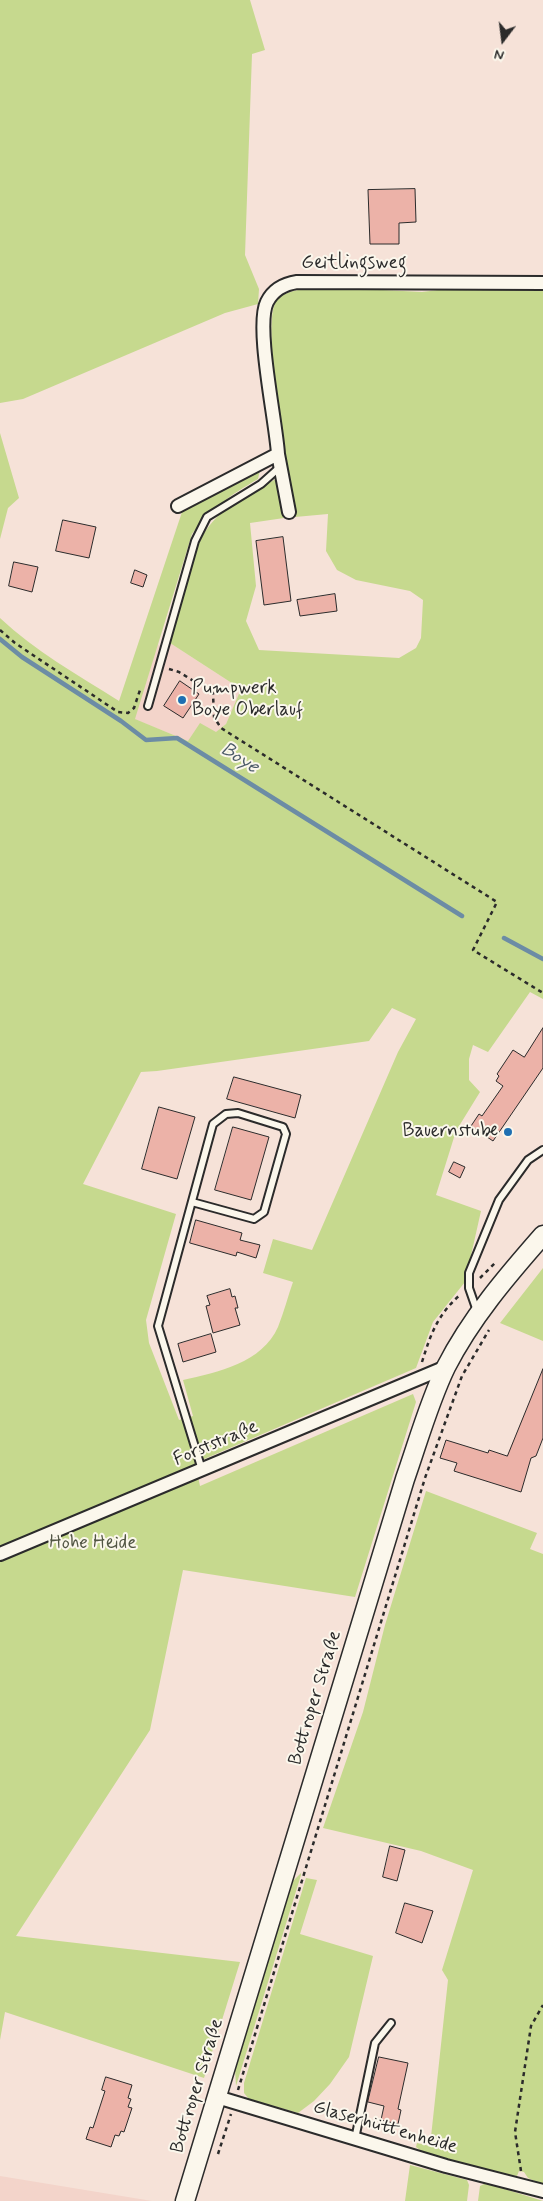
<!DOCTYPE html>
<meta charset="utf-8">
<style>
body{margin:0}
#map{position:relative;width:543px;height:2201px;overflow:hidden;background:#f6e2d8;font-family:Mynerve,sans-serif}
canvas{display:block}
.north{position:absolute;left:478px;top:15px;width:50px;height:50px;-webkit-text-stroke:4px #fbf7ec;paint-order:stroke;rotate:195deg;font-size:14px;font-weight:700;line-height:20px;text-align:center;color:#2b2b2b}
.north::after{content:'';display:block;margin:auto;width:18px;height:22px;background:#2b2b2b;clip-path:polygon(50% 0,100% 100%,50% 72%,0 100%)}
</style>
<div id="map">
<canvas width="543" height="2201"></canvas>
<div class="north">N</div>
</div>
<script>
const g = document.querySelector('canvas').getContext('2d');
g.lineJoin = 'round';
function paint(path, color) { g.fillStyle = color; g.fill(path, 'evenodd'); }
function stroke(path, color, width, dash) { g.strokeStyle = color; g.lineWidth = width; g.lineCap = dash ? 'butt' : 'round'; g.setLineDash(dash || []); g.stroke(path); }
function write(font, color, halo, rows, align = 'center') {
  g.font = font + ' Mynerve,sans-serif'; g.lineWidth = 4; g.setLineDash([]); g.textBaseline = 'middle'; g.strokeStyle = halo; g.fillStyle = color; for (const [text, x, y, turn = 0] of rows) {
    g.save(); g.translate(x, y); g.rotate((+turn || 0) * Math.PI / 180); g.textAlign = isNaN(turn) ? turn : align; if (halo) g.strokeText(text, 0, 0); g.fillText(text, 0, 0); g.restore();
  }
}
paint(new Path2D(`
 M170,643L241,689L226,724L217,732L188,741L134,719L157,644L168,649Z
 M0,2176L152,2201H0Z`), '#f3d4ca');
paint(new Path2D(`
 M0,0H250L265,50L252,54L245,255L259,289L258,304L225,313L23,399L0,403Z
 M324,287L422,292L463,287H543V999L530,992L488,1052L473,1045L469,1059V1080L480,1092L456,1131L436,1195L481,1211L465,1282L433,1322L416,1368L195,1463L200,1486L413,1394L416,1402L355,1597L183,1570L150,1730L16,1936L240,1962L204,2078L5,2012L0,2040V618C35,651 78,675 119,701L183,509L260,470L258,479C229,496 213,507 192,534L135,719L188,741L200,723L216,732L226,724L241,689L170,643L198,545C214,509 244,496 278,478L284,518L250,523L256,586L246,621L259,650L399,658L416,648L421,638L423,600L410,591L356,580L337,570L326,551L328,514L295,517C290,484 259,319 277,300C288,288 309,289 324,287ZM392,1008L416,1019L398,1052L312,1250L273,1239L263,1273L293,1282C288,1296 284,1312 278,1327C262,1363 218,1372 183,1380L193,1416L179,1420L149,1343L146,1320L176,1214L83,1184L141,1072L157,1071L369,1041Z
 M0,433L19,498L8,508L0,539Z
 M543,1268V1341L500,1323Z
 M426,1491L537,1533L530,1549L543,1554V2185L528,2178L524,2172L519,2171L517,2176L510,2175L425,2154L416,2147L417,2143L430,2146L448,1980L442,1970L473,1870L421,1851L323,1828L363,1712L385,1625Z
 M301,1873V1875L236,2086L235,2069L293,1881Z
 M306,1878L317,1880L300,1934L373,1956L349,2057L330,2084L314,2101L298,2113L249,2099L244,2093V2083Z
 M410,2165L467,2180L469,2185L467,2201H405Z
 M484,2184L492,2185L543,2201H478L480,2186Z`), '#c6d98e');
stroke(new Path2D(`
 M0,639L22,657L121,721L146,740L177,738L462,916
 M504,938L543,959`), '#6c8ca5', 4.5);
const building = new Path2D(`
 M415,189L416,222L399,223V244H370L368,190Z
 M63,520L96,527L89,558L56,551Z
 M283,537L291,601L264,605L256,541Z
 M14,562L38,567L32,592L9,586Z
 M135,570L147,575L143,587L131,583Z
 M335,594L337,611L300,616L297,600Z
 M180,681L199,694L183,718L164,706Z
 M543,1028V1068L493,1141L471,1126L479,1114L482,1116L503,1086L496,1081L499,1076L497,1074L513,1050L524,1057Z
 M234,1077L301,1095L295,1118L227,1099Z
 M159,1107L195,1117L177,1179L142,1169Z
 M233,1127L269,1137L251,1200L215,1190Z
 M454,1162L465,1167L460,1178L449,1172Z
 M196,1220L242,1233L240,1240L260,1245L256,1258L237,1252L236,1256L190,1243Z
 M230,1289L232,1297L235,1296L238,1308H235L240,1325L213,1333L206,1306L210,1305L207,1296Z
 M211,1334L216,1352L183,1362L178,1344Z
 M543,1369V1438L536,1456L531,1458L521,1492L454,1471L457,1463L440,1458L446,1440L488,1453L489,1450L507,1456Z
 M390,1846L405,1850L397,1881L383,1877Z
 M405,1903L433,1911L422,1943L396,1933Z
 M379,2057L408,2063L398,2109L401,2110L398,2124L381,2120L384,2106L368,2102Z
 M106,2077L132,2085L128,2098L131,2099L128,2107L132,2108L124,2132L121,2131L119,2136L115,2135L111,2147L86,2139L90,2127L93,2128L105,2091L102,2090Z`);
paint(building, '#ecb2a8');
stroke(building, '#2b2b2b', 1);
const lane = new Path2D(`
 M148,706L195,541L207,517L261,484L280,467
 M192,1202L254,1219L264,1212L286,1134L283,1127L238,1113L226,1114L213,1124L158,1326L202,1470
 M477,1311L469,1288V1273L499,1200L528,1160L543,1150
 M355,2139L375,2043L391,2023`);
const street = new Path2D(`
 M278,454L289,512
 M178,506L278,454C276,421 255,326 267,302C273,290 284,284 297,282L543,283
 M0,1554L446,1367
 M217,2097L446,2166L543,2191`);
const secondary = new Path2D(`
 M185,2201L405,1479C418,1442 429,1402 446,1367C471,1318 507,1276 543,1235`);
stroke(lane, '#2b2b2b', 10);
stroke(street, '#2b2b2b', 16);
stroke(secondary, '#2b2b2b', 21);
stroke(new Path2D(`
 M0,630L15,643L118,712L128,713L134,708L140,690
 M169,669L179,672L213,693L214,717L221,728L497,902L473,950L543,993
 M480,1278L496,1262
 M422,1362C431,1333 438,1314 461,1294
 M238,2090L425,1478L462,1376L489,1330
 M218,2154L231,2114
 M521,2171L515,2132L531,2026L543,2005`), '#2b2b2b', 2.5, [4, 4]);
stroke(lane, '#fbf7ec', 6);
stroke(street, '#fbf7ec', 12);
stroke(secondary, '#fbf7ec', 18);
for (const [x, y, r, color] of [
 [182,700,5,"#1f6fb2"],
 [508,1132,5,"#1f6fb2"]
]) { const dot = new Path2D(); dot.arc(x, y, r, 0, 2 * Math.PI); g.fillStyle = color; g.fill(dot); stroke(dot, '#fbf7ec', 2); }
write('19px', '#2b2b2b', '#fbf7ec', [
 ["Geitlingsweg",354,264],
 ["Forststraße",216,1444,-23],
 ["Bottroper Straße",316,1698,-73],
 ["Bottroper Straße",198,2086,-73],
 ["Glaserhüttenheide",385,2128,16]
]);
write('19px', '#2b2b2b', '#fbf7ec', [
 ["Pumpwerk",192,689],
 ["Boye Oberlauf",192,711],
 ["Bauernstube",498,1132,"right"]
], 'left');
write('19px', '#525644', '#fbf7ec', [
 ["Hohe Heide",93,1544]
]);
write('italic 20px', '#4c5b68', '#fbf7ec', [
 ["Boye",239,759,32]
]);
</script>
